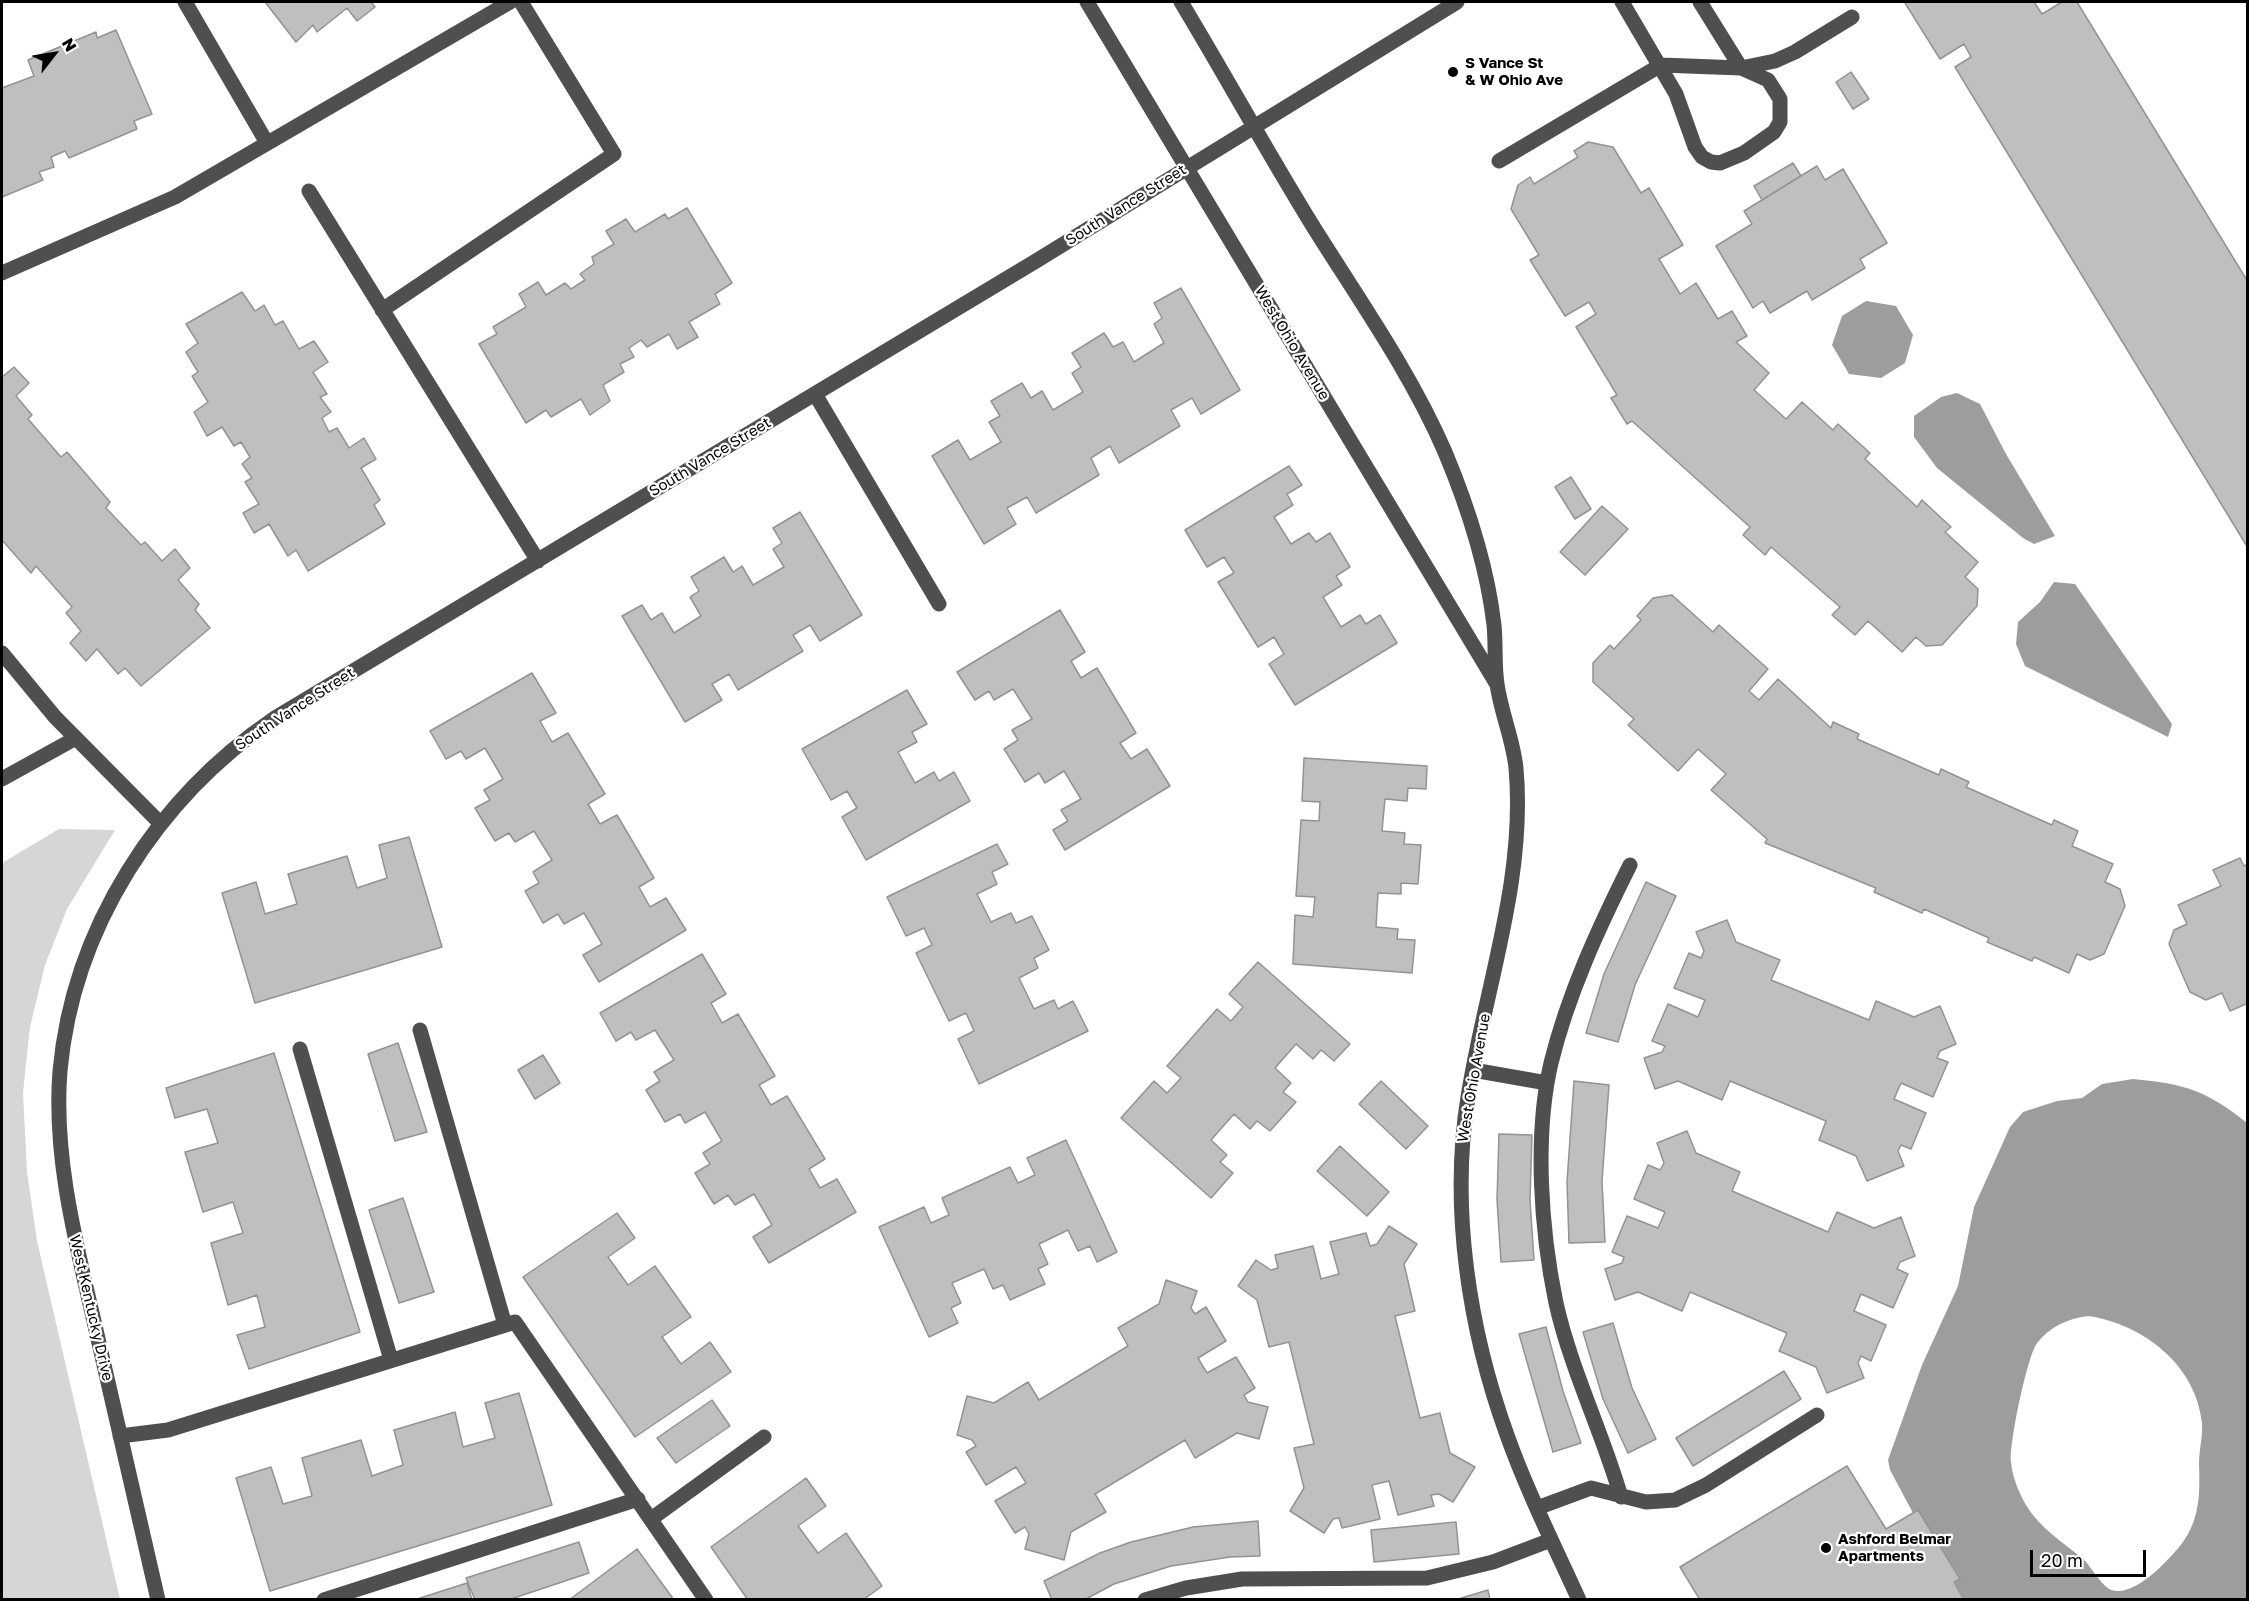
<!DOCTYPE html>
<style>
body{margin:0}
#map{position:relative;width:2249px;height:1601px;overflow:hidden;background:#fff;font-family:"Golos Text",sans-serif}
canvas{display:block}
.frame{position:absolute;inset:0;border:3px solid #000;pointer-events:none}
.north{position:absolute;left:24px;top:24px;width:60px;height:60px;-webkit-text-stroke:4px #fff;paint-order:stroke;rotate:59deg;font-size:16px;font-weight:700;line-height:24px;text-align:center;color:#000}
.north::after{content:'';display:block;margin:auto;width:21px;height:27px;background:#000;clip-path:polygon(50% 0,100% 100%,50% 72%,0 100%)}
.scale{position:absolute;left:2030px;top:1550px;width:116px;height:27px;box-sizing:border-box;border:3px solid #000;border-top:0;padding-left:8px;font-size:18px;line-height:21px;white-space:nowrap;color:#000;-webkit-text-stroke:4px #fff;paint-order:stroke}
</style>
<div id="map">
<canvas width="2249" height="1601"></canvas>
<div class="frame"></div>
<div class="north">N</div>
<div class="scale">20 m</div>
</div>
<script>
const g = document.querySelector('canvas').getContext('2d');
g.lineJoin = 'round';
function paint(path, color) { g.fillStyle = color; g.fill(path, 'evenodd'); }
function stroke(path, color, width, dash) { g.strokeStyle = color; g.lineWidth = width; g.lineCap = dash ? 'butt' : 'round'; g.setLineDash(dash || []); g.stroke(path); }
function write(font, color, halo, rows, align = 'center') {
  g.font = font + ' "Golos Text",sans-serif'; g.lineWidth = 4.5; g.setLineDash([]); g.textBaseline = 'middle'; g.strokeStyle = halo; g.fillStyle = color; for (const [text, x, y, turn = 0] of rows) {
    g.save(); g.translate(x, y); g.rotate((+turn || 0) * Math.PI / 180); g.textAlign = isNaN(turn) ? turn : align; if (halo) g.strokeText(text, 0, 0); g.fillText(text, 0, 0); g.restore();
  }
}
paint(new Path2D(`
 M59,829L115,830L67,909L45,965L30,1027L23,1093L27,1172L37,1241L120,1599H2V863Z`), '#d6d6d6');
paint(new Path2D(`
 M1866,301L1896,306L1913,335L1905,363L1881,378L1849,374L1832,345L1842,316Z
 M1957,393L1980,404L2006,454L2055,536L2034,544L2023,538L1937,468L1914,437V416L1941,397Z
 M2054,582L2075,584L2172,724L2168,737L2025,666L2016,644L2018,622L2040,602Z
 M2133,1079C2185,1084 2206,1090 2247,1123V1599H1964L1954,1582L1960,1578L1918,1510L1913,1513L1890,1470L1888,1460L1922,1365L1958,1286L1974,1207L2010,1127L2023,1112L2057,1101L2082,1098L2102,1084ZM2088,1316C2142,1324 2196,1364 2202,1423C2203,1436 2199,1450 2199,1464C2200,1492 2200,1518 2183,1542C2170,1559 2132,1601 2109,1589C2097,1580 2092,1567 2082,1558C2062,1542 2039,1527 2026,1505C2019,1493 2012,1476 2011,1462C2009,1444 2027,1357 2037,1343C2051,1326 2067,1319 2088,1316Z`), '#9d9d9d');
const building = new Path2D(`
 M265,2H371L375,7L357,21L347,8L317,32L313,25L296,42Z
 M1907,2H2034L2042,14L2062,2H2077L2248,282V548L1955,67L1971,57L1964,44L1940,59L1905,3Z
 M116,30L152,114L134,121L137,129L69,158L65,151L51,157L54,167L39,172L43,180L2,197V88L34,76L28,60L96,32L97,38Z
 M1851,72L1869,99L1853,109L1836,82Z
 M1588,142L1613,147L1641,193L1649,188L1683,245L1659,259L1680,294L1696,283L1718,319L1732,311L1747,336L1736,342L1769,373L1754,390L1786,419L1802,402L1833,430L1838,424L1870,453L1865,459L1917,507L1922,500L1951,527L1945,532L1978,562L1965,577L1978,589L1977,606L1942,645L1926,646L1916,637L1902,652L1868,621L1855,635L1832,615L1840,607L1771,547L1765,555L1743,535L1750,527L1632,421L1627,424L1611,398L1617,395L1576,327L1596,314L1589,302L1565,316L1530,260L1539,255L1511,209L1518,185L1530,177L1534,184L1578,157L1574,151Z
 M1793,163L1801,176L1762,200L1754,186Z
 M1817,166L1825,180L1843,169L1887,243L1860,259L1865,268L1812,300L1807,291L1770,313L1763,301L1753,308L1716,246L1752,224L1744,211Z
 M687,208L732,283L715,294L720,304L689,322L698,337L677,349L669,334L647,347L641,340L629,348L634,357L620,364L624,372L603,385L610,401L590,415L581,399L551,417L546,410L526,423L479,344L497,334L493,327L526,307L519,294L538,282L546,295L565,283L571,289L585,280L580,274L594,264L592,257L614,244L606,231L626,219L635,232L665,214L668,219Z
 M1181,288L1240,390L1201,414L1192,398L1171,410L1180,426L1119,463L1110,446L1091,458L1099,475L1036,513L1027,497L1007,508L1016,524L984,544L932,456L958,440L970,460L1001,442L989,422L1000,416L991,401L1022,383L1031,398L1042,391L1053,410L1083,392L1072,373L1081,367L1072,353L1104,333L1113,347L1123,342L1134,362L1164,343L1154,324L1162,318L1154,303Z
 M242,292L255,311L264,305L275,325L283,321L299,349L314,341L328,362L313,372L327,394L320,397L331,412L322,418L329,432L337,428L349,448L364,438L376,459L361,468L380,500L374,505L385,524L308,571L296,550L288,556L269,524L254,533L243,513L259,504L245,482L252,478L242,464L250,457L241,442L234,446L222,427L207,436L194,412L208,402L192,376L198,372L186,352L198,343L186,324Z
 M14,367L29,383L16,396L32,415L28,419L61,457L67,452L110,502L106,508L141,545L145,542L162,561L175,549L190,568L178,580L199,604L195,610L210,628L141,686L125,668L118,674L97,649L86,661L70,643L81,631L66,613L72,607L36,566L31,573L2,540V377Z
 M1289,466L1302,485L1287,494L1293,505L1274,517L1291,544L1309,533L1316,542L1330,533L1350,567L1336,576L1342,585L1323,597L1341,627L1360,615L1366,624L1380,615L1397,643L1295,705L1269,664L1284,654L1274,637L1258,647L1218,582L1234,573L1224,557L1207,567L1185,530Z
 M1571,477L1591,509L1575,519L1555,487Z
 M1602,506L1628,529L1585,575L1560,552Z
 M800,512L862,615L820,641L810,625L793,635L803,651L738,690L729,674L712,684L722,700L685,722L622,616L642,605L651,620L662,613L674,633L701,616L690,597L699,591L691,577L724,557L733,572L742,566L753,585L784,567L773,549L782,543L773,528Z
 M1672,595L1713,632L1719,625L1768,669L1749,691L1759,700L1778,679L1831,728L1833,722L1859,734L1857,739L1939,775L1941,769L1969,782L1966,787L2052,825L2054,820L2078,831L2072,846L2113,864L2105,882L2120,889L2125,906L2104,954L2090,960L2077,954L2069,973L2034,957L2032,961L1987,942L1989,938L1924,909L1922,913L1874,892L1876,888L1765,843L1767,839L1711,790L1726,774L1698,749L1678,771L1628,725L1634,719L1593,682V663L1610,645L1614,649L1641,620L1637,616L1653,598Z
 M1060,610L1085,652L1071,661L1081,678L1097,668L1136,733L1120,743L1131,759L1147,749L1170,786L1065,850L1053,830L1068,821L1061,810L1081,799L1064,771L1045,783L1039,773L1025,782L1004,749L1018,740L1012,730L1032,719L1013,689L994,700L989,691L975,700L957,672Z
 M532,673L556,713L540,721L552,742L568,733L605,794L588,804L600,824L617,815L654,878L639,887L650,907L666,898L686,930L599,982L583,955L602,944L584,913L564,924L558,914L543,923L525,891L539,883L533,872L552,860L534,831L515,842L509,833L495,841L475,808L490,800L484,790L503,779L485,748L466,759L461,751L446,759L430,731Z
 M907,690L927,724L912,732L917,742L898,752L915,783L934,772L939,781L954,772L970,801L866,860L842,817L857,808L847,791L831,800L802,749Z
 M1304,758L1427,766L1426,789L1408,788L1407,801L1385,799L1382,831L1405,833L1404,844L1421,845L1418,884L1401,883V894L1378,893L1376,927L1398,929L1397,939L1415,940L1412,973L1293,964L1295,915L1313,917L1315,897L1296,896L1301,820L1319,821L1320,802L1302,801Z
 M409,837L442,947L255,1003L222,893L256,882L265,914L297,904L288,874L347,856L357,888L387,878L379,845Z
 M997,844L1008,864L992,872L997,884L977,894L991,922L1011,913L1016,923L1032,916L1049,950L1034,958L1038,968L1019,978L1034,1009L1054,1000L1058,1009L1073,1001L1088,1031L979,1084L958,1039L974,1031L966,1013L949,1021L916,953L932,945L924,928L906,936L887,897Z
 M2240,858L2244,866L2248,864V1003L2230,1011L2222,993L2206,1000L2190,992L2169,944L2174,930L2187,924L2178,905L2221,886L2213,870Z
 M1646,882L1676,896L1635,985L1618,1042L1586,1033L1604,974Z
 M1727,920L1736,942L1780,960L1771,980L1869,1020L1876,1001L1914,1017L1940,1006L1956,1044L1940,1051L1937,1058L1948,1062L1933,1097L1901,1083L1894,1099L1926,1113L1911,1149L1901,1145L1898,1151L1904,1166L1867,1181L1856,1156L1819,1140L1826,1121L1730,1081L1722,1100L1678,1081L1655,1089L1644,1058L1662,1052L1665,1046L1652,1041L1668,1004L1698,1017L1705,1000L1674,988L1689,953L1701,958L1704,951L1696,932Z
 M702,954L726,994L711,1003L722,1023L738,1014L775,1076L759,1085L771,1105L787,1096L825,1159L809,1169L820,1188L837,1179L856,1212L769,1263L753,1237L772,1225L754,1194L735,1205L728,1195L714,1204L695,1173L710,1164L703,1153L722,1141L705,1112L685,1123L680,1114L665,1122L646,1090L660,1081L654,1072L674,1060L655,1030L636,1040L631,1032L616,1041L600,1013Z
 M1258,962L1350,1044L1334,1061L1321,1050L1313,1059L1296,1044L1275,1068L1291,1083L1283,1092L1296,1102L1270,1131L1257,1121L1250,1129L1234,1114L1211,1140L1227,1155L1220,1162L1233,1173L1211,1198L1121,1118L1154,1081L1167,1093L1181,1078L1167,1066L1217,1009L1231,1021L1243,1007L1229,994Z
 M398,1043L427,1132L395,1141L368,1054Z
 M274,1053L360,1332L249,1369L237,1335L265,1327L257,1295L228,1305L211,1243L243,1233L233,1202L203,1212L185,1152L218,1143L207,1109L175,1118L166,1088Z
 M543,1055L560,1083L535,1099L518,1070Z
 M1381,1081L1428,1126L1406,1149L1359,1104Z
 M1574,1081L1609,1085L1602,1181L1605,1242L1569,1243L1567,1182Z
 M1687,1131L1696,1153L1740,1172L1732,1191L1828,1232L1837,1212L1874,1228L1901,1217L1915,1256L1900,1262L1897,1269L1908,1274L1893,1308L1861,1294L1854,1311L1886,1325L1871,1361L1861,1356L1858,1363L1864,1378L1827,1393L1816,1367L1779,1351L1787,1333L1690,1292L1682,1311L1638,1292L1615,1300L1605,1269L1622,1263L1624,1257L1612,1252L1627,1216L1658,1228L1665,1212L1634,1199L1648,1165L1660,1170L1664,1163L1657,1143Z
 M1499,1134L1532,1135L1530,1200L1534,1260L1501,1262L1497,1200Z
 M1066,1140L1117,1252L1097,1262L1090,1246L1078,1251L1068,1230L1039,1244L1048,1264L1038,1269L1045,1284L1010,1300L1003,1285L993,1289L984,1269L952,1283L961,1303L951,1308L958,1323L929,1337L879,1227L924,1207L931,1223L949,1215L942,1198L1010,1167L1018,1183L1035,1175L1027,1158Z
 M1340,1146L1389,1192L1367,1216L1317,1171Z
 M403,1198L434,1292L399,1303L369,1210Z
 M617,1213L635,1238L608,1257L628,1285L655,1266L691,1317L662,1337L681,1364L710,1342L731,1372L635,1437L523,1277Z
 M1389,1226L1417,1244L1404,1264L1415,1311L1395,1316L1420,1418L1440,1413L1450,1453L1475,1467L1453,1502L1439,1494L1431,1495L1434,1506L1398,1515L1389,1481L1372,1485L1380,1519L1342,1528L1339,1518L1333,1519L1324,1533L1290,1511L1304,1488L1294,1448L1314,1444L1289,1342L1269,1347L1257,1300L1238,1286L1256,1260L1271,1270L1278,1268L1275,1255L1313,1246L1321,1279L1339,1274L1330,1242L1366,1233L1370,1246L1377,1244Z
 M1166,1280L1197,1291L1191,1308L1195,1314L1206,1307L1226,1341L1198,1358L1207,1373L1236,1357L1255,1388L1244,1395L1248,1402L1268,1407L1259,1439L1237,1433L1195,1458L1185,1440L1095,1494L1106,1512L1071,1532L1064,1560L1025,1549L1029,1534L1025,1527L1015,1533L995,1501L1026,1483L1016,1467L986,1485L966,1452L976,1446L972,1440L957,1435L967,1396L994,1403L1028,1382L1039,1400L1128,1346L1118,1328L1159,1304Z
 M1613,1323L1632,1388L1656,1439L1628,1453L1603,1399L1583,1332Z
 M1546,1327L1563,1391L1581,1443L1553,1452L1519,1334Z
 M1784,1371L1801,1399L1693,1466L1676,1438Z
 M519,1393L552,1505L270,1591L236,1478L271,1467L283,1504L312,1496L302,1458L361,1440L372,1476L403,1465L394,1430L455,1412L463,1447L495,1438L485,1403Z
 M712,1400L730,1426L676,1463L657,1438Z
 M1847,1466L1886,1529L1918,1510L1960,1579L1954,1582L1964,1600H1700L1680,1567Z
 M806,1478L826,1506L798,1526L818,1553L846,1533L882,1586L863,1600H748L711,1547Z
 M1258,1521L1260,1556L1230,1557L1171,1566L1114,1584L1084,1600H1052L1044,1581L1100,1553L1131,1542L1193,1527Z
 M1456,1522L1459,1554L1374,1562L1371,1530Z
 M579,1542L589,1573L508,1600H475L466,1578Z
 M637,1549L674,1600H569Z
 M467,1583L472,1600H414Z
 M1488,1590L1490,1600H1455Z`);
paint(building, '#bfbfbf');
stroke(building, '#939393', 1.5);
stroke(new Path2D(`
 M185,2L267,143
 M1087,2L1496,683
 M1181,2C1225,75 1266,150 1311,223C1357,297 1410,371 1445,452C1468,507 1487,565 1494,625C1496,644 1494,665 1497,684C1501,713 1513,739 1516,768C1526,880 1485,988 1468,1097C1450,1208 1469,1330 1507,1435C1527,1491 1554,1545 1579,1600
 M1622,2L1676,94L1695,147L1702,157L1711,162L1720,163L1744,153L1774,132L1780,122V99L1768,80L1741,68L1700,2
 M1499,161L1661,65L1741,68L1775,61L1795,52L1852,17
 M309,191L538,561
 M2,273L175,197L510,2
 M382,310L614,154L521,2
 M815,394L939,604
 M2,653L55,717L160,823
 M2,779L76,738
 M420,1030L505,1325
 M300,1049L391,1360
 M1473,1070L1547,1083
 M120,1436L168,1430L515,1322L706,1600
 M1621,1497C1602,1431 1571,1370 1556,1303C1541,1231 1534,1136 1551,1063C1568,994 1598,929 1630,865
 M1537,1508L1591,1488L1646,1502L1675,1500L1706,1485L1817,1415
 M651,1519L764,1437
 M158,1600C137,1510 117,1420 96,1330C77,1247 53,1158 60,1071C73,928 157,798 275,718L1036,261L1457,2
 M324,1600L638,1499
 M1145,1600L1186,1588L1242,1579L1427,1578L1493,1562L1551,1540`), '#4f4f4f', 15);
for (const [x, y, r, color] of [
 [1453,72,6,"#000"],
 [1826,1548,6,"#000"]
]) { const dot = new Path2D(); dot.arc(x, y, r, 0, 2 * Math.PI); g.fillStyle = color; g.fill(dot); stroke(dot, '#fff', 2); }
write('bold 15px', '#000', '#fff', [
 ["S Vance St",1465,63],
 ["& W Ohio Ave",1465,80],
 ["Ashford Belmar",1838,1539],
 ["Apartments",1838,1556]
], 'left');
write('15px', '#000', '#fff', [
 ["South Vance Street",1126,205,-32],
 ["West Ohio Avenue",1292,343,59],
 ["South Vance Street",710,457,-31],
 ["South Vance Street",295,709,-33],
 ["West Ohio Avenue",1474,1078,-80],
 ["West Kentucky Drive",91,1308,77]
]);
</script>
